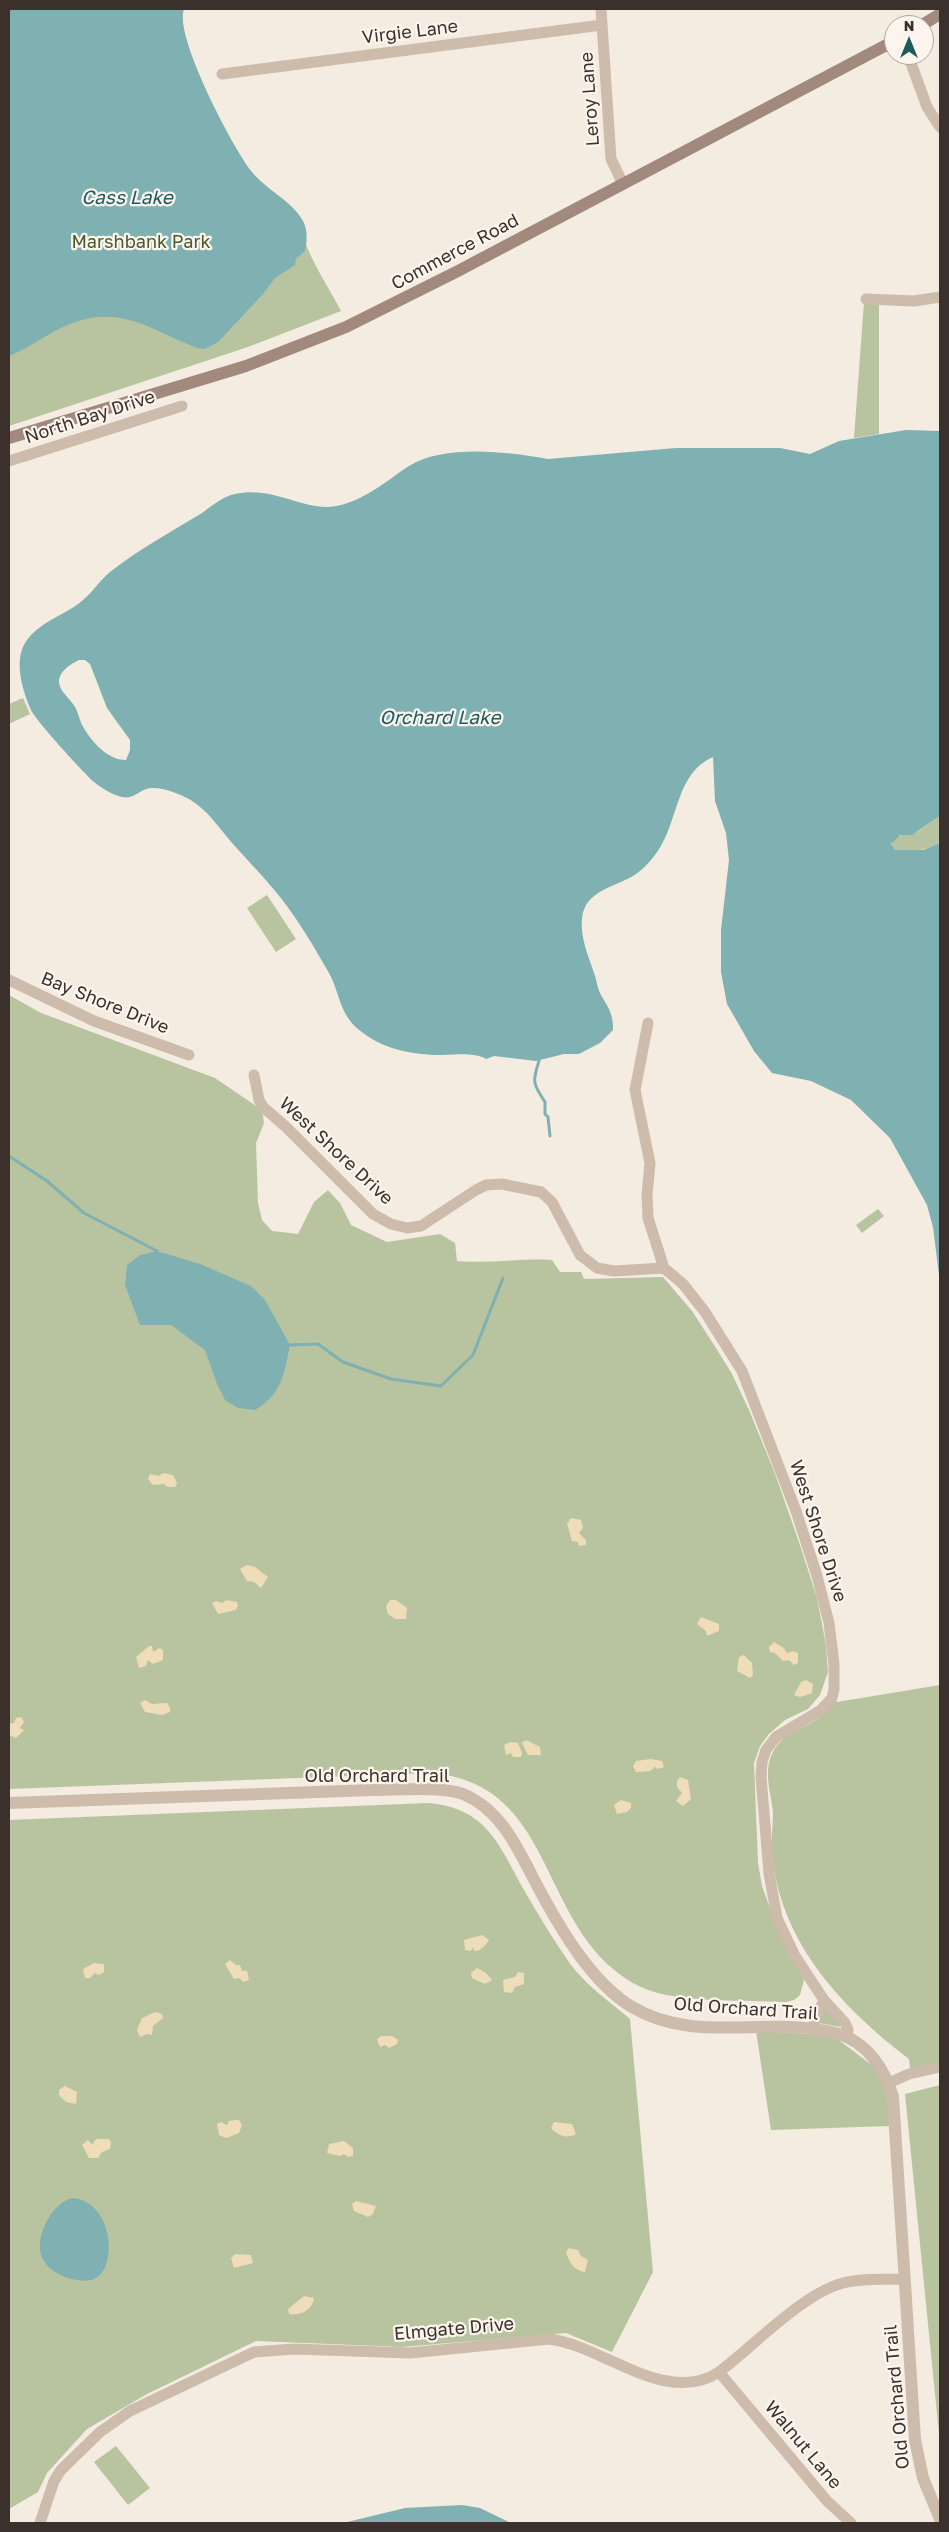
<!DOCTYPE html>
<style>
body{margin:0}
#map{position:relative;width:949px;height:2532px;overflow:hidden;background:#f4ebe1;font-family:"Golos Text",sans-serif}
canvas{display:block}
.frame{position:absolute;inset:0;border:10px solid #3b302b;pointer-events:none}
.north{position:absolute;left:884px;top:15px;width:50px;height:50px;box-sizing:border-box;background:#fbf5ee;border:1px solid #aea6a0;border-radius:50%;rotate:0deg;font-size:14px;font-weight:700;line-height:20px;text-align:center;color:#3b302b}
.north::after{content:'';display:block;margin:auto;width:18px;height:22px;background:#1f5a5e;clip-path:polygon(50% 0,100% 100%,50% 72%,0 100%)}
</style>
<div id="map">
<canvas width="949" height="2532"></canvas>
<div class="frame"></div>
<div class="north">N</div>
</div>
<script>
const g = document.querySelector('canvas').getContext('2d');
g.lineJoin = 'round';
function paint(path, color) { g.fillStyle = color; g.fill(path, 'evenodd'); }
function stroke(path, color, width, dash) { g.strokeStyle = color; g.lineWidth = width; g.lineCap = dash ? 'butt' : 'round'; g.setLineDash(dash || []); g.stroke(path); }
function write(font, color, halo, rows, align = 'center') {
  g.font = font + ' "Golos Text",sans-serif'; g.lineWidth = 4.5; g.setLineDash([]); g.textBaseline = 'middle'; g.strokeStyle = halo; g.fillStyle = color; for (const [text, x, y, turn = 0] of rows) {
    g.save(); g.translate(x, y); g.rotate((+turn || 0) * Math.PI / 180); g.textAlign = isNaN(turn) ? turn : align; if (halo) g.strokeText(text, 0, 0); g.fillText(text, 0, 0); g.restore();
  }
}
paint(new Path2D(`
 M9,9H184C173,35 233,148 251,171C265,189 289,199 301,218C307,228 303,237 307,247C316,269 330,290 341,311L248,347L9,426Z
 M864,302L879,303V434L854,438Z
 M23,698L30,714L9,724V704Z
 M940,816V843C927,848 905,858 892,848V840L901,835L917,832Z
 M267,895L296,939L276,952L247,908Z
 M9,995L41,1013L215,1078L262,1110L264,1123L256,1143L258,1203L262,1220L272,1231L298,1234L314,1202L328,1190L340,1203L351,1225L387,1242L440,1234L455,1243L457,1261C489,1264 520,1258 552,1260L560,1272H581L584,1279L663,1277L692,1311L716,1348L732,1374L749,1410L774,1471L800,1545L817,1598L826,1645L828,1672L820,1695L808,1709L785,1720L769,1734L760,1746L754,1763L758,1863L762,1886L775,1922L804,1980L800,1995L794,2000L786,2002C747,2000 676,2003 643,1988C534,1937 563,1782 429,1773L9,1789Z
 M878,1209L884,1216L862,1233L856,1225Z
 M940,1685V2063L910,2069L909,2059C844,2009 784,1947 773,1862C770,1846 773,1829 773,1812C771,1791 762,1771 774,1750C784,1733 802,1730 817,1719C824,1714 830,1703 836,1696L837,1702Z
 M428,1803C487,1808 499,1845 524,1890C539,1916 554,1941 571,1965C586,1985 610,2002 630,2019L653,2272L612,2352L566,2333L402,2347L256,2341L147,2394L87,2429L47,2473L38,2492L9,2509V1820Z
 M825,2009L840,2024V2027L819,2023Z
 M756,2031L832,2035L885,2075L890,2126L771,2130Z
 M940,2085V2444L905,2094Z
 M116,2446L150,2488L128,2505L94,2462Z`), '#b8c4a0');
paint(new Path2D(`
 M163,1473L173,1475L177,1483L175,1487H168L164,1484L153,1485L148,1479L150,1474L159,1476Z
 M571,1518L581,1520L583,1528L579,1533L586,1540V1545L579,1546L578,1542L572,1541L567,1524Z
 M247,1565L255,1567L268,1577L261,1588L254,1582L247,1581L240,1569Z
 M226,1600L237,1602L238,1605L236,1610L218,1614L212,1603L216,1601L222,1603Z
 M390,1600H396L407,1608L406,1619H395L388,1614L386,1606Z
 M701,1617L719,1624V1631L707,1636L706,1631L697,1624Z
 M774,1642L784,1648L787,1653L793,1651L798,1653V1663L794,1665L789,1660L783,1661L775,1653L770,1652L769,1647Z
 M149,1646H152L153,1652L159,1648L163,1650V1660L153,1664L148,1660L146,1666L139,1668L136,1657Z
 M744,1655L752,1663L753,1675L750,1678L737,1671L739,1657Z
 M806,1680L813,1684L812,1693L800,1697L794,1695L801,1682Z
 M145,1700L152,1704L167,1703L170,1708V1712L162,1715L145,1712L140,1703Z
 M21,1717L24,1722L20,1728L24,1730L16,1738L9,1735V1724L14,1723L16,1718Z
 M526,1740L540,1747L541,1755H528L522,1743Z
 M510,1742L518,1743L522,1753L521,1757H513L511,1753L506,1755L504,1745Z
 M651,1759L662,1761L664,1767L658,1769L655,1767L650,1771L636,1772L633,1766L636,1761Z
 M680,1777L688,1780L691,1799L683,1806L676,1801L682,1793L677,1787V1781Z
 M621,1800L631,1803V1808L627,1812L617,1814L614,1805Z
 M482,1935L489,1940C487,1944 480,1952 474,1951L473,1947L471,1951L465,1950L464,1940Z
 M230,1960L236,1965H240L242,1971H247L249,1980L243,1982L240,1978L234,1979L225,1964Z
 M94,1963L104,1964V1972L99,1975L95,1973L90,1978H85L83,1969Z
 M477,1968L486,1973L492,1980L485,1984L472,1978L471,1973Z
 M518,1972L524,1973V1984L515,1987L512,1993L504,1992L503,1980L515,1977Z
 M155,2012L162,2014L163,2018L153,2026L152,2035L147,2034L140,2037L137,2030L142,2018Z
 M381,2036H392L398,2040L397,2044L389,2048L385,2045L380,2047L377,2039Z
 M65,2086L77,2092L76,2104L66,2102L59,2095V2090Z
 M236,2120H239L242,2125L239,2133L226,2138L219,2135L217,2124L221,2122L227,2125L229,2121Z
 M554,2122L572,2124L576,2134C568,2139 558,2136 551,2128Z
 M97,2139H109L111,2143L110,2149L102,2152L98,2158H89L82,2145L88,2140L93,2145L94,2141Z
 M344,2141L353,2148V2156L348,2157L344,2154L340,2156L327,2153L329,2144Z
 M356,2201L376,2206L373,2214L368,2217L354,2211L352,2204Z
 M569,2248L578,2250L581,2256L588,2260L585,2272C574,2271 569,2262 566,2252Z
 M235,2254L251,2255L253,2263L234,2268L231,2258Z
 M304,2296L314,2298C313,2310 300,2316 289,2314L288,2309Z`), '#efdcb8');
paint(new Path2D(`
 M9,9H184C173,35 233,148 251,171C266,190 292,201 303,221C308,230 307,242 305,251L296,259L295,265L275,278L263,294L218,342L205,349L197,348C147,328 118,302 63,327C44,336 28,349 9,356Z
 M906,430L940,431V816L912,835H900L891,844L895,850H923L940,843V1283L933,1227L927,1205L890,1138L851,1100L811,1081L772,1073L754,1051L727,1004L721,972V930L729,860L726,833L715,801L713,757C674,774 679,825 655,855C649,863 641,871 633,876C614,887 585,891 582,918C580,937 588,955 594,973C597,980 597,988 601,995C609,1009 613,1013 613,1030L600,1043L579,1054H564L536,1061L494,1056L486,1059C473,1052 457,1055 442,1055C412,1055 381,1049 358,1029C339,1013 340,993 329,973C314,947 299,921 280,897C266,879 249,862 233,844C219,828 208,810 189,799C178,793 158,785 146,789C136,793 133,799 122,797C113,795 101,788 94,782C83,772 36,721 31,710C23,692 15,665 23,647C34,623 65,616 83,600C93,592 100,580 110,572C139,549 171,532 202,513C213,505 222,497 235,494C274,485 304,512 336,506C364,501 386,481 409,466C445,444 508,452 548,459L676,448H780L810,454L839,441ZM79,660H85L90,664L107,708L130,740V750L126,760C107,760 91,741 82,725C79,719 78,710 73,704C69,698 59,690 59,682C59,671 71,664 79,660Z
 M157,1251L200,1264L251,1286L265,1300L290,1345C284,1374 282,1394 255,1410L238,1408L225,1400L217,1384L205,1350L171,1325H140L125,1285L127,1265L140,1255Z
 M72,2198C113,2200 120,2271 92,2280C83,2282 74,2280 65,2277C58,2274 48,2269 44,2261C31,2242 51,2203 72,2198Z
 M462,2505L480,2508L511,2523H343L405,2508Z`), '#7fb0b2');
stroke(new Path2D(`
 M539,1061C532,1082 533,1084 545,1102V1114L548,1117L550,1136
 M9,1156L47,1181L84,1213L157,1251
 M290,1345L318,1344L343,1362L391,1379L441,1386L473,1355L503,1278`), '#7fb0b2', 3);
stroke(new Path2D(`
 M601,9L611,159L623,184
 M908,55L927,107L940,127
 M222,74L602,25
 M866,299L914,301L940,297
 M9,461L182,406
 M9,980L94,1021L189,1055
 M648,1023L635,1090L650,1163L647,1195L648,1218L664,1268L683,1284L705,1312L742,1371L796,1511L817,1576L829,1623L834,1664V1689L832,1698L821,1710L776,1737L766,1750L762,1762L761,1777L769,1873L777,1918L795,1956L824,2000L845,2023L848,2030L847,2037
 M254,1075L259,1100L263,1107L286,1127L373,1214L391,1224L407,1228L421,1226L476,1190L486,1185L502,1184L541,1192L552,1202L580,1255L597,1268L614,1271L664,1268
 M811,2030L824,2000
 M889,2083L909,2074L940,2067
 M719,2372L827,2501L851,2523
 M40,2523L54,2481L61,2470L100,2432L130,2411L254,2352L294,2349L410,2353L549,2339C602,2345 666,2407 719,2372C754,2346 802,2294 843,2283C862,2278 885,2280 904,2279`), '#cdbbac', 11);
stroke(new Path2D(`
 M9,1803L373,1790C396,1790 443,1786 463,1794C504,1811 520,1854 539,1889C561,1930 592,1983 632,2007C698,2046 771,2014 839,2034C868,2043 885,2070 893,2097L915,2440L923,2478L940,2519`), '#cdbbac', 12);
stroke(new Path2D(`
 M922,25L940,14
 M9,438L246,366L346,327L458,271L894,41`), '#a18a7d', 12);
write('18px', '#3b302b', '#fbf5ee', [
 ["Virgie Lane",410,32,-7],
 ["Leroy Lane",590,99,-94],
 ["Commerce Road",455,252,-28],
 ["North Bay Drive",90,417,-18],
 ["Bay Shore Drive",105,1003,22],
 ["West Shore Drive",336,1151,43],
 ["West Shore Drive",818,1531,72],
 ["Old Orchard Trail",377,1776],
 ["Old Orchard Trail",746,2009,4],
 ["Elmgate Drive",454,2329,-5],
 ["Old Orchard Trail",897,2397,-95],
 ["Walnut Lane",803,2445,50]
]);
write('18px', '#4a5a2e', '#fbf5ee', [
 ["Marshbank Park",141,242]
]);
write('italic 19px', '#1f5a5e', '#fbf5ee', [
 ["Cass Lake",127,198],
 ["Orchard Lake",440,718]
]);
</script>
